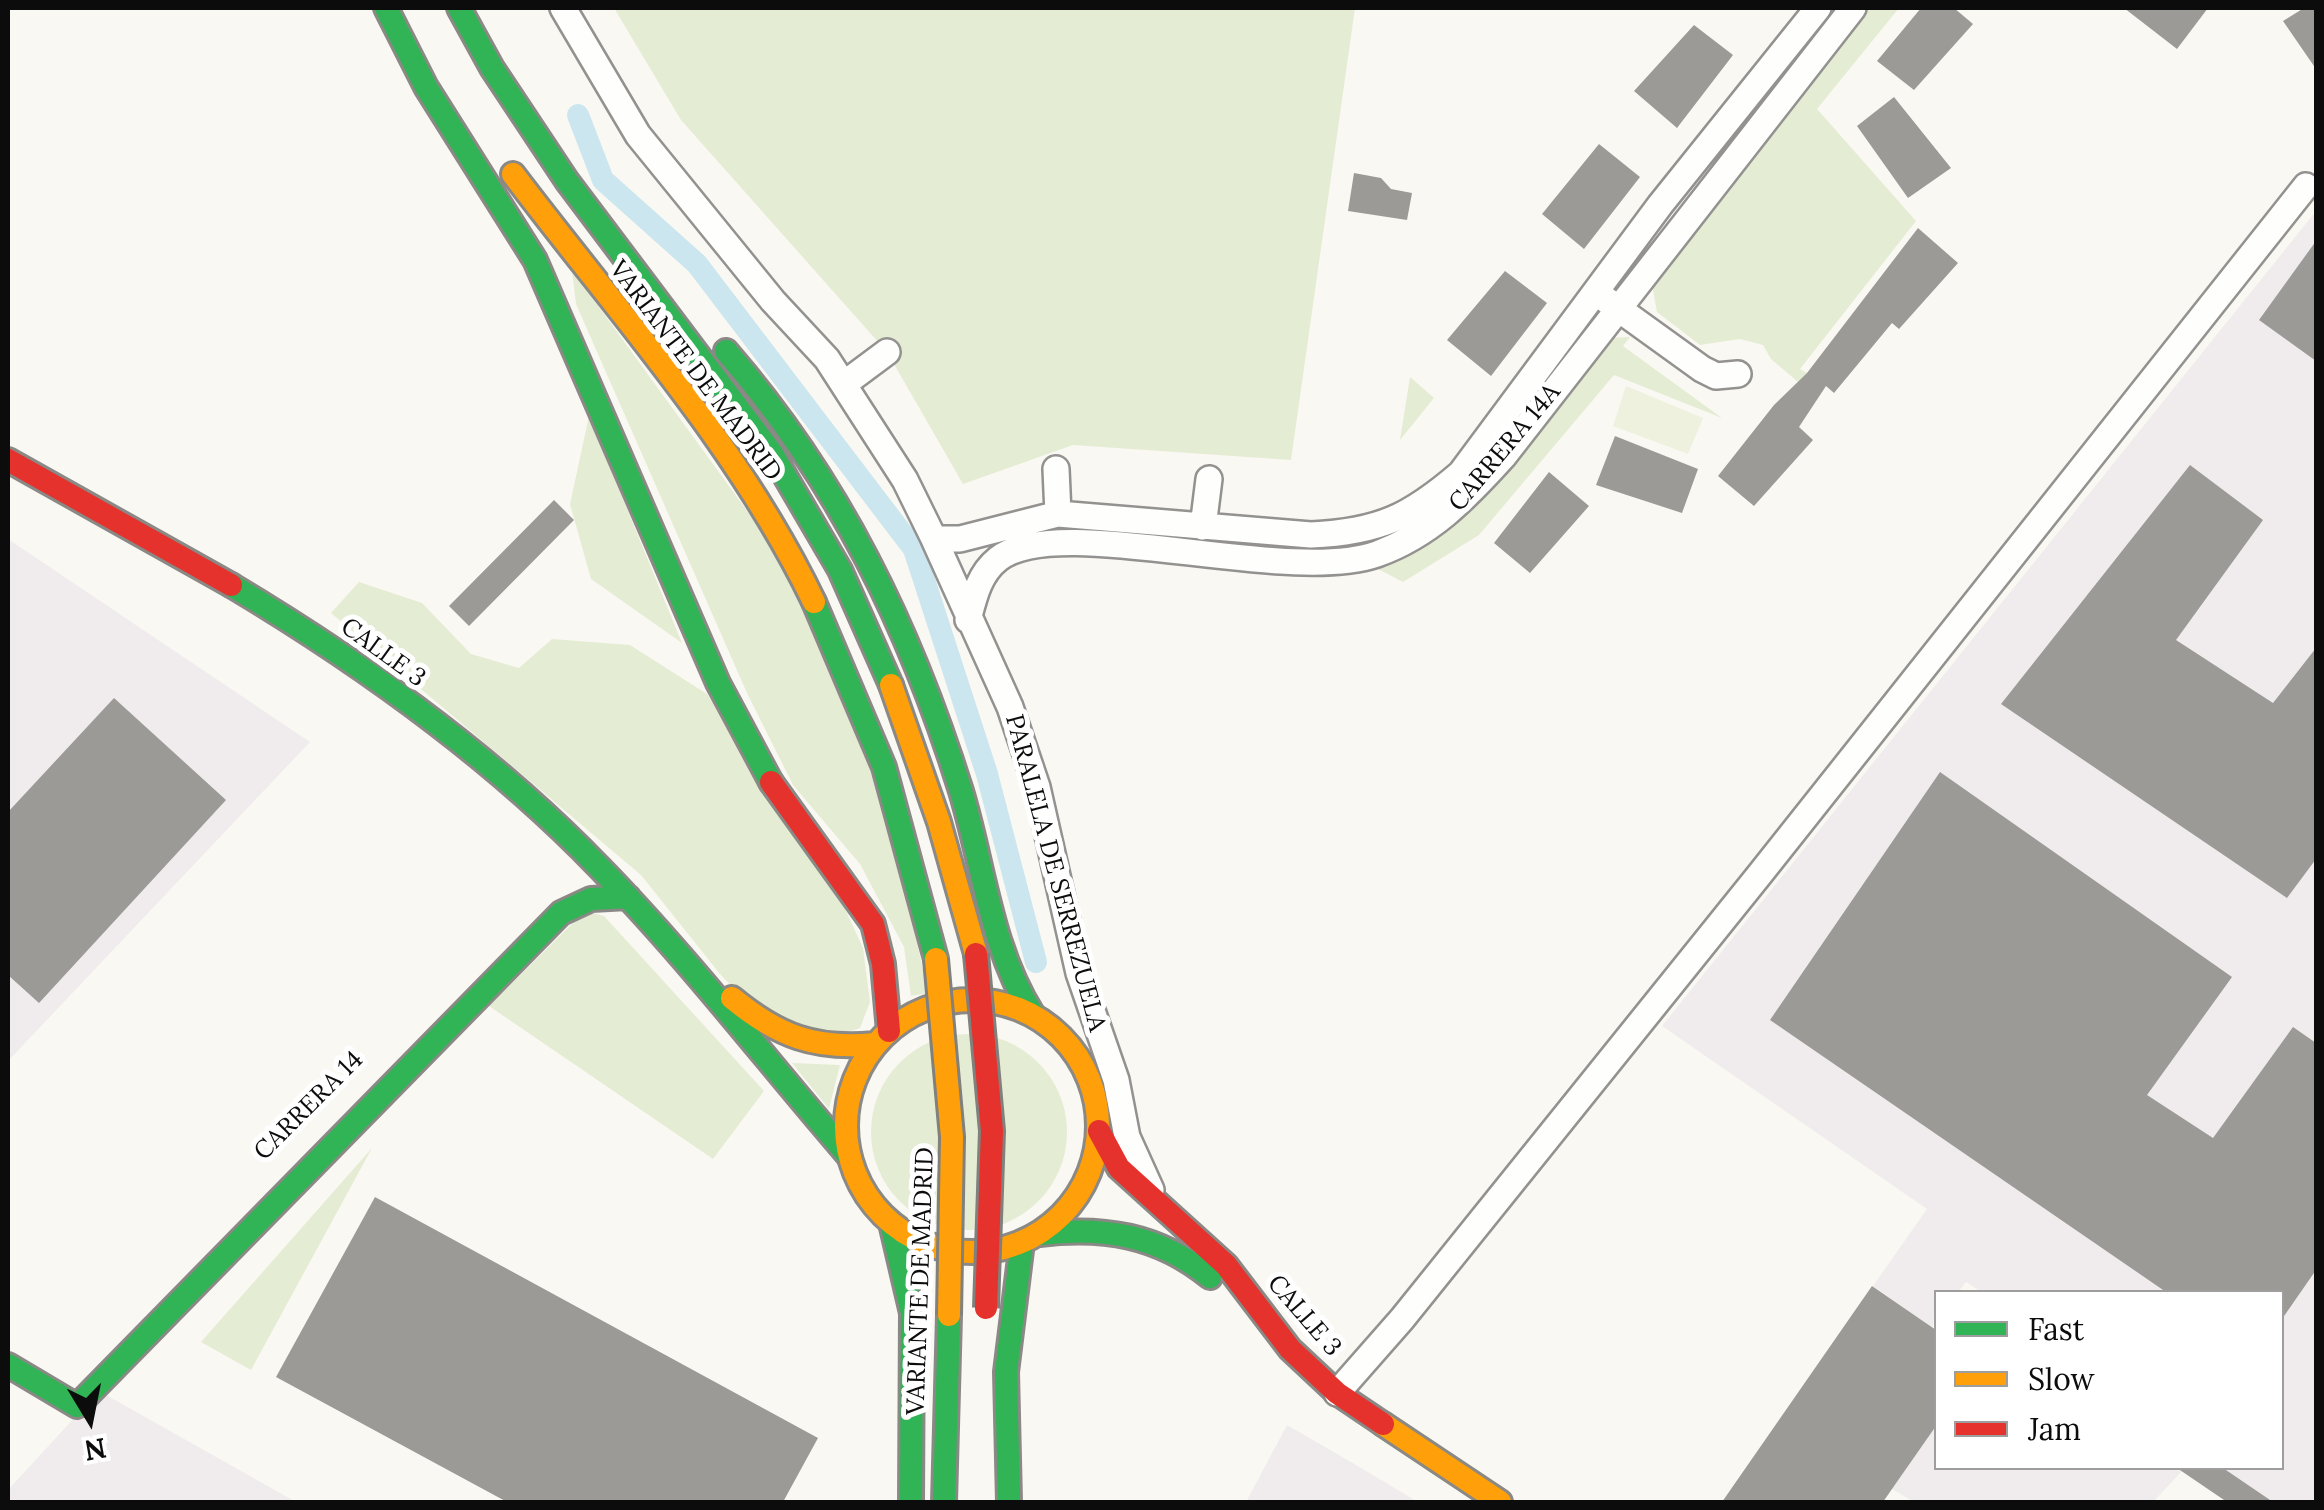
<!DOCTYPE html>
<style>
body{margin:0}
#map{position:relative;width:2324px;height:1510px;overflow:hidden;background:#faf8f2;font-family:Lora,serif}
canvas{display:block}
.frame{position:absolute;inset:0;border:10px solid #0c0c0c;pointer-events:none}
.legend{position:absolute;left:1934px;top:1290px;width:350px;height:180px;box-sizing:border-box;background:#fff;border:2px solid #9e9e9e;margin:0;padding:12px 18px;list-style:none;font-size:30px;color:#0c0c0c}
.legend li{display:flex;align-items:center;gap:20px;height:50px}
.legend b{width:50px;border:2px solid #9e9e9e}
.north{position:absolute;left:40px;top:1370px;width:100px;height:100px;-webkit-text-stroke:8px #fff;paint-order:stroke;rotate:170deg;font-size:28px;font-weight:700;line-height:40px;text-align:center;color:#0c0c0c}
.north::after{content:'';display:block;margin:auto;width:35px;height:45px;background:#0c0c0c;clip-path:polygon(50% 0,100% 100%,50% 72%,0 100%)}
</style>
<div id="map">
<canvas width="2324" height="1510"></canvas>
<div class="frame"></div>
<ul class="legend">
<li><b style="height:12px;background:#30b455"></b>Fast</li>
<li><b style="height:12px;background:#ff9f0a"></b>Slow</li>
<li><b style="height:12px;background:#e5322d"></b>Jam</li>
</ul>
<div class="north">N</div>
</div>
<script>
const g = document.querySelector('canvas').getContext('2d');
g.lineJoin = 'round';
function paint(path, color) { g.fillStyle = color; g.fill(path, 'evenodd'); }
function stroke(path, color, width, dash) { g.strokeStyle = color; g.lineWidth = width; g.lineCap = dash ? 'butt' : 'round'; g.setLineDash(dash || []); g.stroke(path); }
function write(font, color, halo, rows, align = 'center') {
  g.font = font + ' Lora,serif'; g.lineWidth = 10; g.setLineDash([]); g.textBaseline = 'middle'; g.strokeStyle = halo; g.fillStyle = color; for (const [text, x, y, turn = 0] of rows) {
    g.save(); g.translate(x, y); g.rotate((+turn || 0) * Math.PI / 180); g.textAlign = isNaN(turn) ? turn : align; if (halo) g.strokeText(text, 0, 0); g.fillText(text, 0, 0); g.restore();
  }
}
paint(new Path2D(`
 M2316,211V1502H2227L2182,1471L2153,1502H1914L1892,1489L1936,1426V1468H2282V1292H1982L1966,1282L1958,1292H1936L1933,1328L1873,1286L1927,1209L1662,1026Z
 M8,539L310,742L8,1061Z
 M99,1391L296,1502H8V1490Z
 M1287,1425L1351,1462L1418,1502H1246Z`), '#f0ecee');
paint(new Path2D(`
 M614,8H1355L1291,460L1073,445L963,484L887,352L681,120Z
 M1842,8H1899L1817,109L1916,221L1800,369L1807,373L1798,382L1771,359L1763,345L1740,339L1700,345L1657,312L1651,279Z
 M572,270L758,526L820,640L891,823L928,993L911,996L904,947L860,864L793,785L747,693L576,304Z
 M1590,321L1607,338L1630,337L1623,346L1722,418L1614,375L1479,535L1403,582L1347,553L1432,517L1479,475Z
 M1410,377L1434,398L1400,440Z
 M589,416L682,643L591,579L570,504Z
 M359,582L422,603L471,654L519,668L552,639L630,645L707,694L840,898L863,948L870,1002L860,1028L834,1037L758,1014L720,974L641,875L331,613Z
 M585,911L604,916L764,1091L713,1159L489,1006Z
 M871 1132a98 98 0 1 1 196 0a98 98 0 1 1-196 0Z
 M792,1063L840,1065L829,1109Z
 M372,1148L251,1370L201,1342Z`), '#e5ecd4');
paint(new Path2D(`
 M1626,386L1703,418L1688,454L1613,426Z`), '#edf1de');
stroke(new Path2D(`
 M578,115L603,180L697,264L914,549L987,774L1036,962`), '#cce6ef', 22);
paint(new Path2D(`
 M1921,8H1954L1973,24L1914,90L1877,61Z
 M2124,8H2208L2177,49Z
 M2304,8H2316V69L2283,21Z
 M1694,25L1733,55L1677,128L1634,91Z
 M1894,97L1951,168L1908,198L1857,126Z
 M1599,144L1640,177L1584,249L1542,214Z
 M1354,173L1381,178L1391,189L1412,193L1407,220L1348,211Z
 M1918,228L1958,263L1899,329L1892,323L1834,393L1826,386L1799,427L1813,440L1754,506L1718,476L1774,405L1807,373Z
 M2316,241V361L2259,320Z
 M1505,271L1547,303L1491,376L1447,340Z
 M1615,436L1698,469L1682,513L1596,485Z
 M2190,465L2263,520L2176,640L2273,703L2316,648V859L2287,898L2001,704Z
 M1549,472L1589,506L1530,573L1494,543Z
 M554,500L574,520L469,626L449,606Z
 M114,698L226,800L39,1003L8,975V812Z
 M1940,772L2232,977L2147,1095L2213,1138L2293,1027L2316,1043V1270L2282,1319V1292H2166L1770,1020Z
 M375,1197L818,1438L783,1502H507L276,1377Z
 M1872,1286L1936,1330V1426L1892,1489L1883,1502H1722Z
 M2177,1468H2223L2273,1502H2227Z`), '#9c9a97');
const street = new Path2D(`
 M563,8L638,135L773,301L827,359L905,480L934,539L1010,707L1037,787L1079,973L1116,1080L1127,1137L1151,1190
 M1605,299L1702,369L1716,376L1738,374
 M844,384L887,352
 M1056,469L1058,514
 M1203,527L1209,479
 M934,539H960L1058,514L1311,535C1379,532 1410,517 1461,473L1660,205L1818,8
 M968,620C974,597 979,574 998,559C1058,511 1285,586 1377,554C1430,535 1466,498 1503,457L1853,8
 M1337,1393L1402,1319L1760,874L2306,186`);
const fast = new Path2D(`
 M386,8L426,87L535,260L718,683L771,782
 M459,8L492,68L567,181L771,452L840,570L891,685
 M726,351C839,481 910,628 961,791C984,867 990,947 1033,1015
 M231,585C363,664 492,756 599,867C688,958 765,1059 848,1155
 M814,602L884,767L936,959
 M891,1223L912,1313L911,1502
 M1039,1234C1103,1226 1159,1235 1210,1277
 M8,1365L77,1406L561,913L591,899L628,897
 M944,1502L949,1315
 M1009,1502L1006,1372L1022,1242`);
const slow = new Path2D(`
 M513,174C618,313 738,444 814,602
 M891,685L939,822L976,954
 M732,998C778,1036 815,1050 875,1044
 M846 1126a126 126 0 1 1 252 0a126 126 0 1 1-252 0Z
 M1383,1424L1500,1502`);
const jam = new Path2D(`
 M8,460L231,585
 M771,782L873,924L883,964L889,1031
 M1099,1131L1119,1168L1226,1265L1290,1349L1337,1393L1383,1424`);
stroke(street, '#939290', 30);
stroke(fast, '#8a8986', 28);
stroke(slow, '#8a8986', 28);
stroke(jam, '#8a8986', 28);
stroke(street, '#fefefd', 25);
stroke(fast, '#30b455', 22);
stroke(slow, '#ff9f0a', 22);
stroke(jam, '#e5322d', 22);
const slowBridge = new Path2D(`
 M936,959L952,1137L949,1315`);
const jamBridge = new Path2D(`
 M976,954L992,1131L986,1308`);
stroke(slowBridge, '#80807d', 28, []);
stroke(jamBridge, '#80807d', 28, []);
stroke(slowBridge, '#ff9f0a', 22);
stroke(jamBridge, '#e5322d', 22);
write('25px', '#0c0c0c', '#fff', [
 ["VARIANTE DE MADRID",695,371,53],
 ["CARRERA 14A",1505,448,-50],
 ["CALLE 3",383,653,36],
 ["PARALELA DE SERREZUELA",1055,873,75],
 ["CARRERA 14",309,1106,-45],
 ["VARIANTE DE MADRID",921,1281,-88],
 ["CALLE 3",1304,1316,49]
]);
</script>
